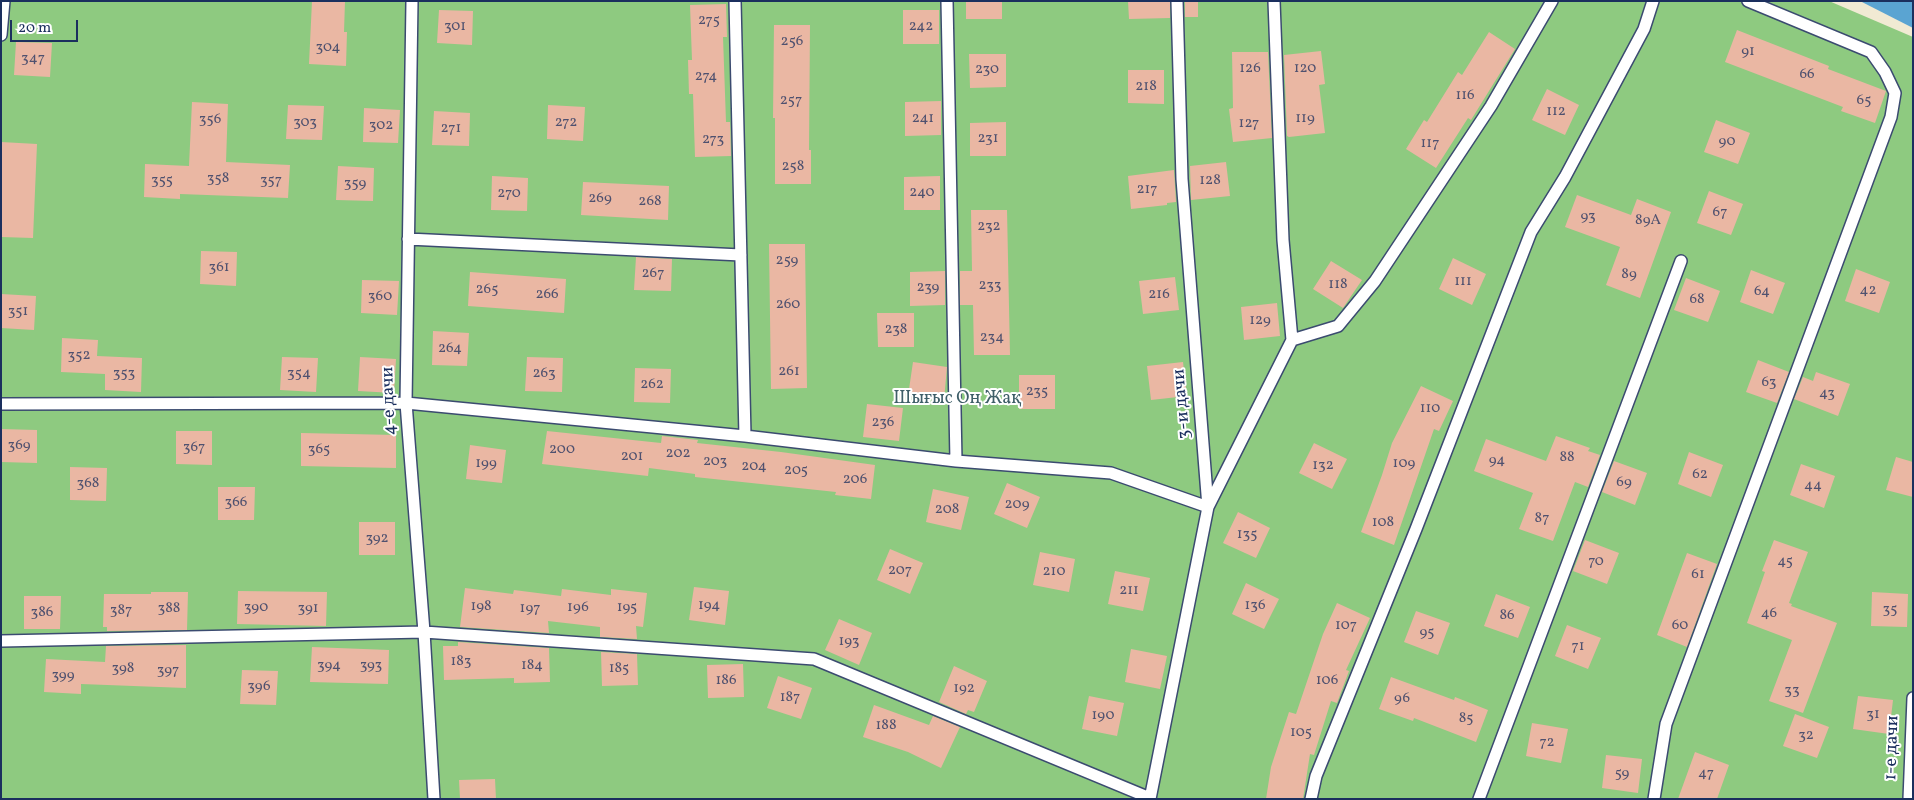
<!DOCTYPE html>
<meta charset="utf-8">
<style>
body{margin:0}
#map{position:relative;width:1914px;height:800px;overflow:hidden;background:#f1ead3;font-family:Vollkorn,serif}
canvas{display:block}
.frame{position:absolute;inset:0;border:2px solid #1b2f5e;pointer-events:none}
.scale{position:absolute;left:10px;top:20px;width:68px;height:22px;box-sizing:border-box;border:2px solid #1b2f5e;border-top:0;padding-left:6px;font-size:15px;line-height:18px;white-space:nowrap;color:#1b2f5e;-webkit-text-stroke:4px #fff;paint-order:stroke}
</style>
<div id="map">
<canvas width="1914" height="800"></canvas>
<div class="frame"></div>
<div class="scale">20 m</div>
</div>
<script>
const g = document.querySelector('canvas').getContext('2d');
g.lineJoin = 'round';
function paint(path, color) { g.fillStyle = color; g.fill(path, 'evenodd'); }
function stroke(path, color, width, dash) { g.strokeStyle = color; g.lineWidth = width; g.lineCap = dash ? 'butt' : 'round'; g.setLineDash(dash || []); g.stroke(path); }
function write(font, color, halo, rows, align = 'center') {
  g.font = font + ' Vollkorn,serif'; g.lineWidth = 4; g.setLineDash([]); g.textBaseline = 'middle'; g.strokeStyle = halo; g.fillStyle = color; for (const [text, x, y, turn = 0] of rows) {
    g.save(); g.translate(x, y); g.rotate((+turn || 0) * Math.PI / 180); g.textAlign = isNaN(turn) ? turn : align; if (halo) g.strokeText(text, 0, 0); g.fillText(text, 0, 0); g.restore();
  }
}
paint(new Path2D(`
 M1,1H1829L1913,37V799H1Z`), '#8eca80');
paint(new Path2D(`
 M1860,1H1913V28Z`), '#5aa4d2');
paint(new Path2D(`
 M312,1H345L344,32H347L346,66L309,64Z
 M966,1H1002V19H966Z
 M1128,1H1170V18L1129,19Z
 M1185,1H1198V17H1185Z
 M726,4L727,37H723L726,122H730L731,156L695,157L693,94H689L688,60H692L690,5Z
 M439,10L473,11L472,45L437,43Z
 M903,10H939V44H903Z
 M774,25H810L809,150H811V184H775V118H773Z
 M1737,30L1829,66L1828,69L1886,91L1875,123L1841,111L1843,107L1725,62Z
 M1489,32L1515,49L1471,120L1468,118L1436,168L1406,149L1424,120L1427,122L1458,72L1462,75Z
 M16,42L52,43L50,77L14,75Z
 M1321,51L1325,84L1319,85L1325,133L1289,137L1287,136L1284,55Z
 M1232,52H1268L1272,138L1233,142L1229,109L1233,108Z
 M969,54H1006V87L970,88Z
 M1128,70H1164V104L1128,103Z
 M1547,89L1579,105L1565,135L1532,120Z
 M941,101V135L905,136V102Z
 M192,102L228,104L226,162L290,165L288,198L180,194V199L144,197L145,164L189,166Z
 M288,105L324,106L322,140L286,139Z
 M548,105L585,107L583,141L547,139Z
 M364,108L400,110L398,143L363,142Z
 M434,111L470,113L469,146L432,145Z
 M1716,120L1750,133L1738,164L1704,152Z
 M1006,122V156H970V123Z
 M1,142L37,144L33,238L1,237Z
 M1226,162L1230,196L1191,200L1190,166Z
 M338,166L374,168L373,201L336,200Z
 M1174,170L1176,202L1167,203V205L1131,209L1128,176Z
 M492,176L528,178L527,211L491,210Z
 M940,176V210H904V177Z
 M583,182L669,186L668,220L581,215Z
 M1709,191L1743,204L1731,235L1697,223Z
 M1577,195L1631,215L1637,199L1671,212L1640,298L1606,285L1620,247L1565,227Z
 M971,210H1007L1010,355H974L973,305H960V271H972Z
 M769,244H805L807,388L771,389Z
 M201,251L237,252L236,286L200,284Z
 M636,257L672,259L671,291L634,290Z
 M1453,258L1486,274L1472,305L1439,289Z
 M1331,261L1362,280L1343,308L1313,289Z
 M1856,269L1890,282L1879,313L1845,301Z
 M1751,270L1785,283L1773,314L1740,302Z
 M945,271V305L910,306V272Z
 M470,272L566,279L564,313L468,306Z
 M1175,277L1179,310L1143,314L1139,281Z
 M1686,278L1720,291L1708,322L1674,310Z
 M362,280L399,281L397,315L361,313Z
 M1,294L36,296L34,330L1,328Z
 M1277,303L1280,336L1244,340L1241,307Z
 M877,313H914V347H878Z
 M433,331L469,333L467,366L432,365Z
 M62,338L98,340L97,356L142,358L141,392L105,390V374L61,372Z
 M282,357L318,358L316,392L280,390Z
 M360,357L396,359L394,393L358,391Z
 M527,357L563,358L562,392L525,391Z
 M1758,360L1789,372L1777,403L1746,392Z
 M913,362L947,367L944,400L908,396Z
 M1183,362L1187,396L1151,400L1147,366Z
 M635,368L671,369L670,403L634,402Z
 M1816,372L1850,384L1838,416L1794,399L1803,377L1813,381Z
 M1019,375H1055V409H1019Z
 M1421,386L1453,401L1439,431L1434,429L1394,545L1361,532L1382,475L1392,443Z
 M867,404L903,408L899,441L863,437Z
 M1,429L37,430V463L1,462Z
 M176,431H212V465L176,464Z
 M547,431L661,443L662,436L698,440L697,443L781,452L875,465L871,499L835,495L836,492L695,477V474L649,468L648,476L542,464Z
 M301,433L396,435V468L301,466Z
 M1556,436L1590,448L1588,451L1600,455L1588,487L1575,482L1553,541L1519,529L1533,493L1474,471L1486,439L1546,461Z
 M1314,443L1347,459L1332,489L1299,473Z
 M470,445L506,450L502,483L466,479Z
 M1689,452L1723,465L1711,497L1678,484Z
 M1896,457L1913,462V497L1886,490Z
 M1614,461L1647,473L1635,505L1602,492Z
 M1801,464L1835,476L1824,508L1790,495Z
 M70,467L107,468L106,501L70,500Z
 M1007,483L1040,497L1027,528L994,514Z
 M218,487H255L254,520H218Z
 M933,489L969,497L961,530L926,522Z
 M1238,512L1270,528L1256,558L1223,543Z
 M359,522H395V555H359Z
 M1585,540L1619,553L1607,584L1573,571Z
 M1774,540L1808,552L1789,603L1792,604L1791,606L1837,623L1803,713L1769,701L1792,640L1747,623L1765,572L1762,571Z
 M890,549L923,563L910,594L877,580Z
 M1040,552L1075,559L1069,592L1033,585Z
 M1687,553L1717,564L1687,647L1657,635Z
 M1115,571L1150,578L1143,611L1108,604Z
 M1246,583L1279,599L1264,629L1232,614Z
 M694,587L729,591L725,625L689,620Z
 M465,588L513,594L514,590L561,596L562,589L611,595V589L647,593L643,627L636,626L637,639L600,637V627L548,621L549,633L460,627Z
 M238,591L327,592L326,626L237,624Z
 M151,592H188L187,630L107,631V627H103L104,594H151Z
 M1872,592L1908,594L1907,627L1871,626Z
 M1496,594L1530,607L1518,638L1484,626Z
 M24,596H61L60,629H24Z
 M1337,603L1370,618L1346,670L1349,671L1337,703L1331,701L1314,755L1310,754L1303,799H1266L1271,767L1289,712L1296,714L1323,634Z
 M1416,611L1450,623L1438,655L1404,642Z
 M839,619L872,633L859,665L825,650Z
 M1567,625L1601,638L1588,669L1555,656Z
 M458,642L549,648L550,682L514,683V678L444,680L443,646H458Z
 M186,645V688L81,684V694L44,692L46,659L105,662L106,646Z
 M312,647L389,650L388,684L310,682Z
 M1131,649L1167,656L1160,689L1125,682Z
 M601,652L637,654L638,685L602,686Z
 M743,664L744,697L708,698L707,665Z
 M954,666L987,681L974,712L968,710L966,714L939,702Z
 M242,670L278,671L276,705L240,704Z
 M778,676L812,688L801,719L767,708Z
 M1391,677L1454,700L1455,697L1488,710L1476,742L1414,718L1413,721L1379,709Z
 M1089,696L1124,703L1117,736L1082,729Z
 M1858,696L1893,700L1889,734L1853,729Z
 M874,705L929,725L933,716L960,727L941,768L908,752L863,737Z
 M1795,714L1829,727L1817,758L1783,746Z
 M1532,723L1568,729L1561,763L1526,756Z
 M1695,752L1729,765L1717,799H1678Z
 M1606,755L1642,759L1638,793L1602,788Z
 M495,779L496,799H460L459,780Z`), '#eab7a3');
const lane = new Path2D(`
 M412,1L406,403L424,632L434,799
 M735,1L745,436
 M947,1L956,461
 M1274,1L1283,240L1292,340
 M1,35L4,1
 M408,239L741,255
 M1,404L406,403L745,436L956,461L1111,473L1208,507L1292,340L1338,326L1375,281L1491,106L1552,1
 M1,641L424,632L814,659L1150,798
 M1150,799L1208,507L1182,179L1177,1
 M1311,799L1316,776L1416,529L1531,232L1565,177L1644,29L1653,1
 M1479,799L1681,261
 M1654,799L1666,724L1891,117L1895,93L1885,72L1871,52L1748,1
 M1909,799L1913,698`);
stroke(lane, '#3b4b70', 14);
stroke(lane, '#fff', 11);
write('15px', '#4f516f', null, [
 ["275",709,21],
 ["301",455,27],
 ["242",921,27],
 ["256",792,42],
 ["304",328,48],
 ["91",1748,52],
 ["347",33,59],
 ["126",1250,69],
 ["120",1305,69],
 ["230",987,70],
 ["66",1807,75],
 ["274",706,77],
 ["218",1146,87],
 ["116",1465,96],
 ["257",791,101],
 ["65",1864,101],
 ["112",1556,112],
 ["241",923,119],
 ["119",1305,119],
 ["356",210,120],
 ["303",305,123],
 ["272",566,123],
 ["127",1249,124],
 ["302",381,126],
 ["271",451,129],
 ["231",988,139],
 ["273",713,140],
 ["90",1727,142],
 ["117",1430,144],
 ["258",793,167],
 ["358",218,179],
 ["355",162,181],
 ["357",271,181],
 ["128",1210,181],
 ["359",355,184],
 ["217",1147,190],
 ["240",922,193],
 ["270",509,194],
 ["269",600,199],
 ["268",650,202],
 ["67",1720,213],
 ["93",1588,217],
 ["89А",1648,221],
 ["232",989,227],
 ["259",787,261],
 ["361",219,268],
 ["267",653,274],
 ["89",1629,275],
 ["111",1463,282],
 ["118",1338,285],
 ["233",990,286],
 ["239",928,288],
 ["265",487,290],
 ["42",1868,291],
 ["64",1762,292],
 ["266",547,295],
 ["216",1159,295],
 ["360",380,297],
 ["68",1697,300],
 ["260",788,305],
 ["351",18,312],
 ["129",1260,321],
 ["238",896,330],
 ["234",992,338],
 ["264",450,349],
 ["352",79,356],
 ["261",789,372],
 ["353",124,374],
 ["354",299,374],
 ["263",544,374],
 ["63",1769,383],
 ["262",652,385],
 ["235",1037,392],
 ["43",1827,394],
 ["110",1430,409],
 ["236",883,423],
 ["369",19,446],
 ["367",194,448],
 ["365",319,450],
 ["200",562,450],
 ["202",678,454],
 ["201",632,457],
 ["88",1567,458],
 ["94",1497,461],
 ["203",715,462],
 ["199",486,464],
 ["109",1404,464],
 ["132",1323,466],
 ["204",754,467],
 ["205",796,471],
 ["62",1700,475],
 ["206",855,480],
 ["69",1624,483],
 ["368",88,484],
 ["44",1813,486],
 ["366",236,503],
 ["209",1017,505],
 ["208",947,510],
 ["87",1542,519],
 ["108",1383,523],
 ["135",1247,535],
 ["392",377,539],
 ["70",1596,562],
 ["45",1785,562],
 ["207",900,571],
 ["210",1054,572],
 ["61",1698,575],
 ["211",1129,591],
 ["194",709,606],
 ["136",1255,606],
 ["198",481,607],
 ["390",256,608],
 ["196",578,608],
 ["195",627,608],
 ["388",169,609],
 ["391",308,609],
 ["197",530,609],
 ["35",1890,610],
 ["387",121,611],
 ["386",42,613],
 ["46",1769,614],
 ["86",1507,616],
 ["107",1346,626],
 ["60",1680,626],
 ["95",1427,633],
 ["193",849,642],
 ["71",1578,647],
 ["183",461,662],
 ["394",329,666],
 ["393",371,666],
 ["184",532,666],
 ["398",123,669],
 ["185",619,669],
 ["397",168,671],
 ["399",63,676],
 ["186",726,681],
 ["106",1327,681],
 ["396",259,687],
 ["192",964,689],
 ["33",1792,691],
 ["187",790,698],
 ["96",1402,699],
 ["31",1873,715],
 ["190",1103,716],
 ["85",1466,719],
 ["188",886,726],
 ["105",1301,733],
 ["32",1806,736],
 ["72",1547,743],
 ["59",1622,774],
 ["47",1706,774]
]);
write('18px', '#3e5e68', '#fff', [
 ["Шығыс Оң Жақ",957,400]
]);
write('18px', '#1b2f5e', '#fff', [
 ["4-е дачи",390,401,-92],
 ["3-и дачи",1183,404,-95],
 ["1-е дачи",1893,748,-88]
]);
</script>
